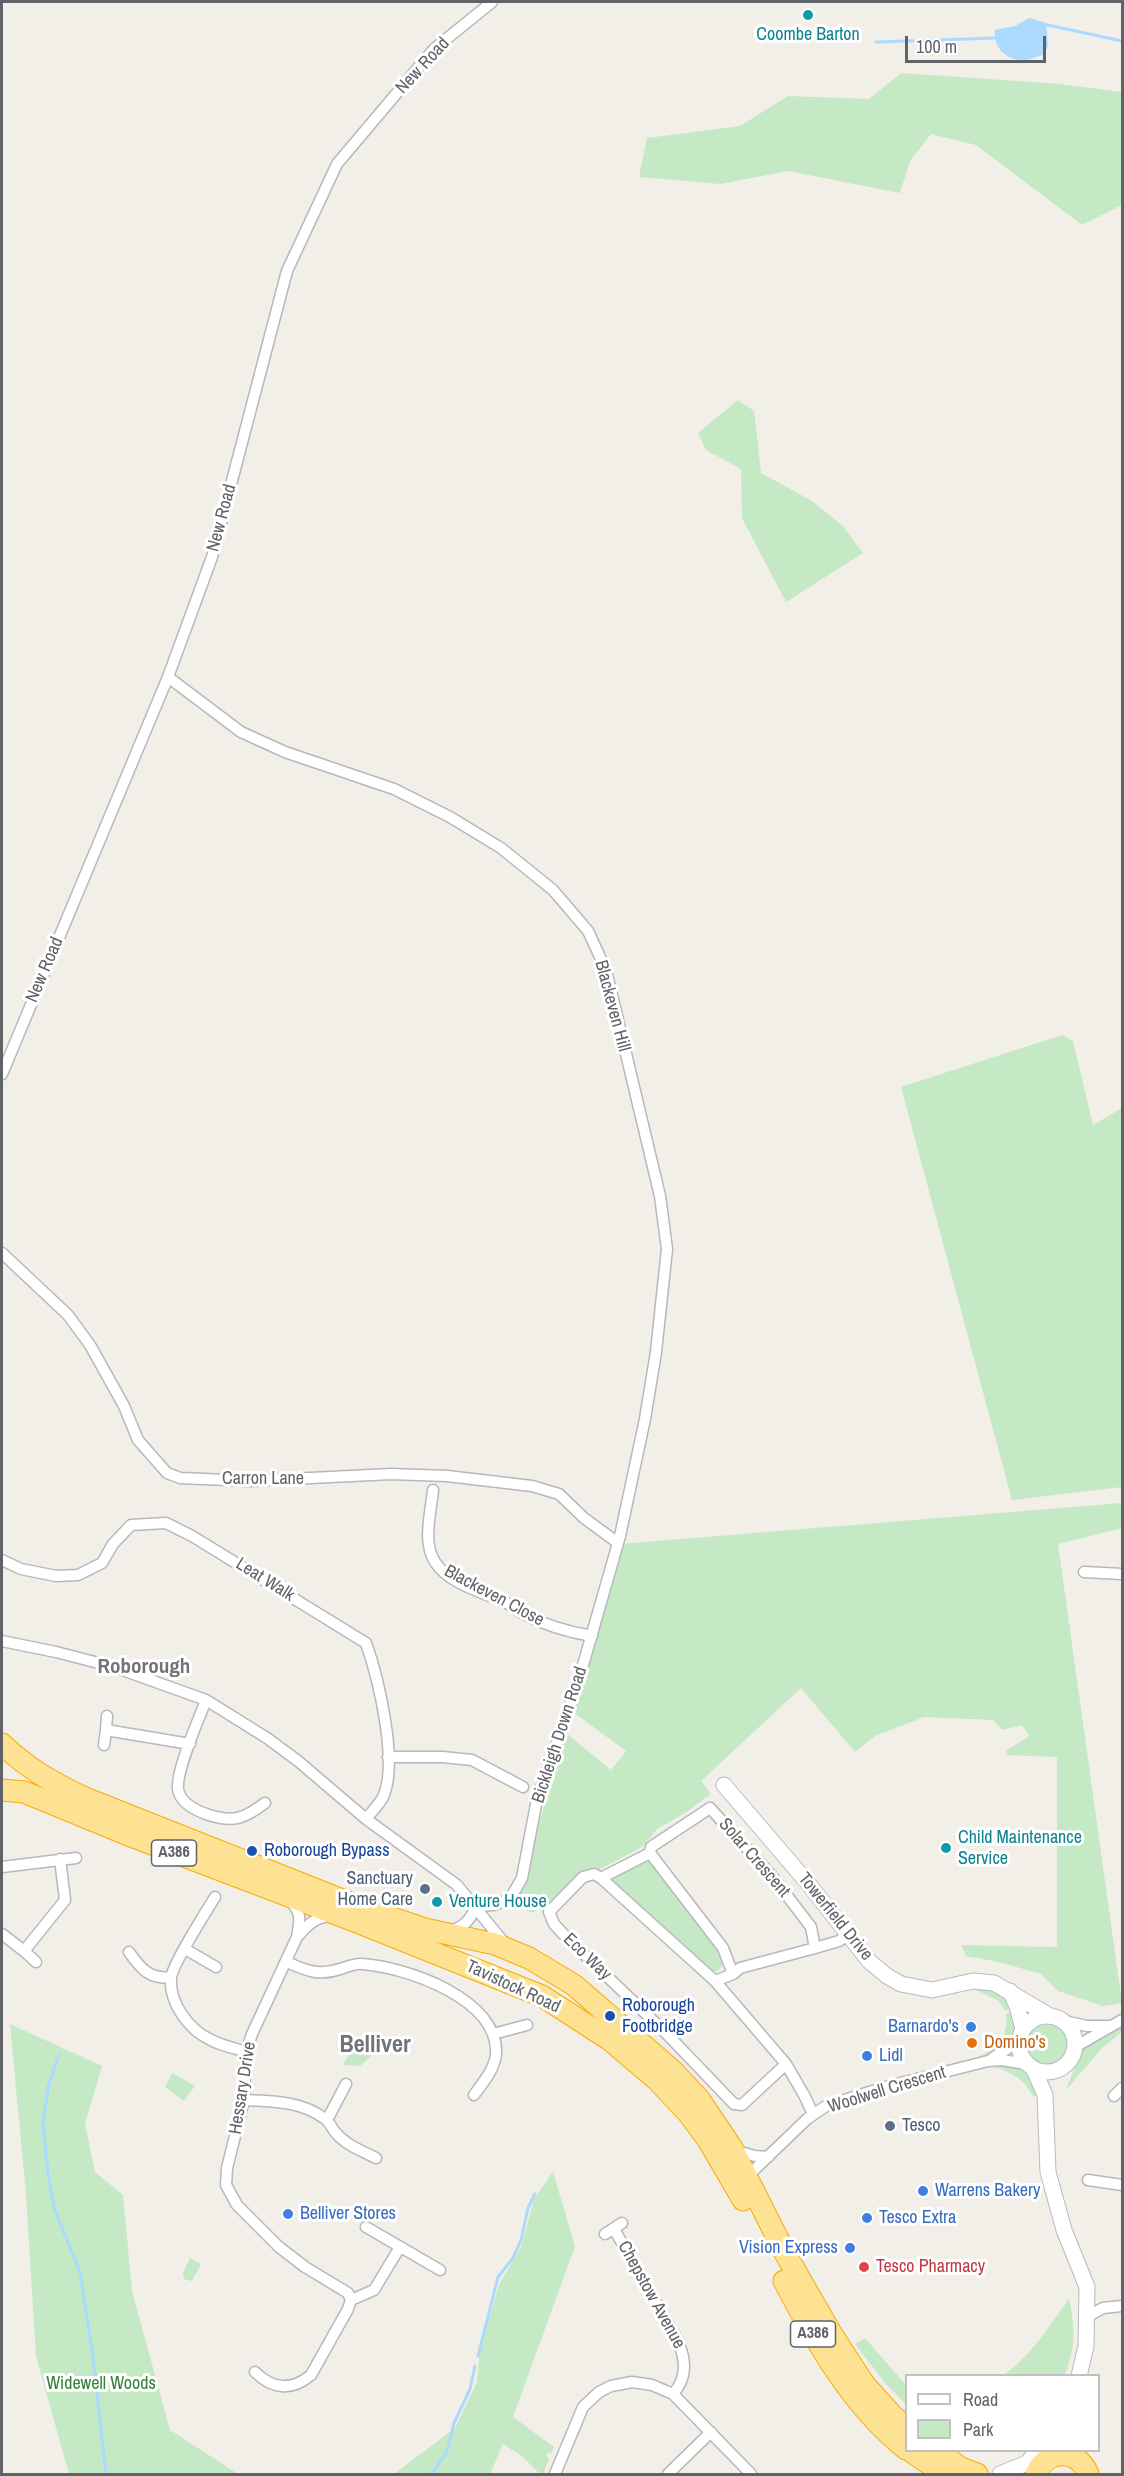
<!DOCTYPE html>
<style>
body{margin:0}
#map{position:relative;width:1124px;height:2476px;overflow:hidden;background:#f1efe8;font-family:"Archivo Narrow",sans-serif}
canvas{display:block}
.frame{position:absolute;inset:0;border:3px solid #5f6368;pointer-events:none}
.legend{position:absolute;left:905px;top:2374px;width:195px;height:78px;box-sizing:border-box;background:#fff;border:2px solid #bfc1c3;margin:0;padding:8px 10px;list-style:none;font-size:18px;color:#5f6368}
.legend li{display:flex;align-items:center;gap:12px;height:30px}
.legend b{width:30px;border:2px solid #bfc1c3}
.scale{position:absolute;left:905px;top:36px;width:141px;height:27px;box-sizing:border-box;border:3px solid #5f6368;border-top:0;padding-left:8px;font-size:18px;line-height:21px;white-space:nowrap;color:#5f6368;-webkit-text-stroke:4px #fff;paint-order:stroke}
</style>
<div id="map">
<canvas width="1124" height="2476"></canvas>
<div class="frame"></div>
<ul class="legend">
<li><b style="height:8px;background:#fff"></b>Road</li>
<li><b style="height:16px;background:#c5e8c5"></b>Park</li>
</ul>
<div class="scale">100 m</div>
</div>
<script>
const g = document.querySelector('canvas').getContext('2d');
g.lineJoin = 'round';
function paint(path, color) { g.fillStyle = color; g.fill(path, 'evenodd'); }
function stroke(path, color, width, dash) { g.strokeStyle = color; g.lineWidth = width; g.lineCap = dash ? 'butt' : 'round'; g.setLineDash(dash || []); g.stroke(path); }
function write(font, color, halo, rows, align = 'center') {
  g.font = font + ' "Archivo Narrow",sans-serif'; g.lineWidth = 6; g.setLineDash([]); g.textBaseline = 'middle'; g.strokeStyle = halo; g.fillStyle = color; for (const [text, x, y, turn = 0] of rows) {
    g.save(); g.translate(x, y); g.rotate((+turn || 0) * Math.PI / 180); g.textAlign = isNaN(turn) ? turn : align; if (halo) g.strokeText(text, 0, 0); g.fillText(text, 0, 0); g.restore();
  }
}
paint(new Path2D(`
 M901,73L1060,84L1122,92V205L1082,225L976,145L931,134L910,161L900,193L788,171L720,184L639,177L647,138L740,126L788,96L869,99Z
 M738,400L754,411L761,473L812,501L843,526L863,553L786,602L742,518L741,469L706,450L698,433Z
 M1062,1035L1073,1041L1093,1125L1122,1108V1487L1012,1500L901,1087Z
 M1122,1503V1528L1058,1544L1122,2003L1103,2006L1058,1991L1041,1974L999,1962L966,1956L961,1945L1057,1947V1757L1007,1755L1006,1751L1029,1736L1022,1725L1002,1730L993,1720L924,1717L875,1736L855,1752L801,1688L701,1781L711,1794L685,1813L657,1829L642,1847L593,1873L532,1913L511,1902L519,1890L566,1733L611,1770L626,1751L573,1712L620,1544Z
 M650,1860L656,1871L724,1957V1964L717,1971L711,1972L613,1881V1879Z
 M978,1987C993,1991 1004,1993 1011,2008L1005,2011L999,2001L974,1989Z
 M1013,2010C1020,2038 1006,2052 980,2058V2056C998,2048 1009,2035 1006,2014Z
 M1026 2044a21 21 0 1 1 42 0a21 21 0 1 1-42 0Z
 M10,2024L102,2066L85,2124L95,2172L123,2195L132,2291L170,2430L238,2474H69L36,2356L26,2194Z
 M1122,2027V2032L1102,2048L1066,2090L1080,2054L1088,2044Z
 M356,2042L374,2053L360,2066L343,2065Z
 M999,2065C1024,2067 1030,2070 1039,2094L1033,2097C1025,2080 1012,2072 994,2067Z
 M172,2073L195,2086L184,2101L165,2087Z
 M553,2172L575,2246L513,2417L554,2447L550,2455L549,2452L546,2455L549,2459L543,2474H540L523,2457L503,2444L490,2474H394L455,2428L477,2382L480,2348L499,2285L521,2247L534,2199Z
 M190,2258L201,2264L192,2281L184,2279L183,2273Z
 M1069,2298C1075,2329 1076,2346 1065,2375H1004C1032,2354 1050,2326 1069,2298Z
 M865,2338L906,2385V2404L886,2384L855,2344Z`), '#c5e8c5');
paint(new Path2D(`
 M1029,18L1046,23L1048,45L1045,54C1038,56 1028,61 1021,60C1004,59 993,46 995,30L1015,26Z`), '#aadaff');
stroke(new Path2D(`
 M1043,24L1122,41
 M876,42L997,38
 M59,2055L48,2087L43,2125L48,2173L54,2208L80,2272L93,2357L106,2474
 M478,2356L498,2277L513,2258L521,2240L528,2208L535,2194
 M432,2474L447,2451L454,2423L470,2389L475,2366`), '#aadaff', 3);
const street = new Path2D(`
 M168,677L241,732L285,752L394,789L450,817L501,848L553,890L588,931L606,970L660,1196L667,1249L656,1352L645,1419L620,1536L577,1686L537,1799L522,1878L510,1899L494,1905L476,1906
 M2,1074L168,677L212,557L287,271L337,164L434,49L492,2
 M2,1253L68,1315L90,1345L124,1406L138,1440L167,1473L180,1478L250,1481L391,1474L447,1476L532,1486L559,1494L584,1518L618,1543
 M433,1490C431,1513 422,1542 435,1562C448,1583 481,1592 502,1601C511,1604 517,1611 526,1615C547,1626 568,1632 592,1636
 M2,1560L21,1569L56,1576L78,1575L102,1563L113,1544L131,1525L166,1523L192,1536L366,1643C378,1677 399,1763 383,1797C379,1805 371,1812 366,1819
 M1084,1572L1122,1574
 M2,1641L56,1652L114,1667L206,1700L267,1738L298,1761L366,1819L457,1885L505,1944
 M206,1700C199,1719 176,1770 178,1789C180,1804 197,1811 209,1815C234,1823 245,1818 265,1803
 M106,1730L107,1716
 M104,1745L106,1730L190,1744
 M388,1757H443L472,1760L523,1787
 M650,1853L651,1847L710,1808L772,1876L811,1927L815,1948L740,1968L733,1974L715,1981
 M650,1853L723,1948L733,1974
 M2,1867L76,1858
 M601,1878L650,1853
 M215,1897C206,1912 172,1965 171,1978C169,2003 189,2030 211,2040C222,2046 235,2048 246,2052
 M449,1931C464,1927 470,1921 476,1906
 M2,1934L24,1951L65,1900L60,1859
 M299,1935C308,1924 316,1917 331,1916
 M815,1948L839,1941L847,1935
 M185,1949L216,1967
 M24,1951L36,1962
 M129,1952C140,1968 150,1980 171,1977
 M287,1962C306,1971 320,1976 340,1969C347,1967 355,1963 362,1964C406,1967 500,1999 496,2055C494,2070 482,2084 474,2095
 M1064,2021L1087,2026H1110
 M493,2034L527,2025
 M1075,2047L1122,2020
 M993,2058L1019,2041
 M786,2064L742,2105L734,2104L664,2031L566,1937L554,1924L549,1912L583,1877L594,1874L601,1878L715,1981L786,2064L804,2095L813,2114
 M1114,2096L1122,2088
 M244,2100C271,2101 303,2101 325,2119C330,2122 332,2129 336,2133C346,2145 362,2151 376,2158
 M327,2120L346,2084
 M733,2150L755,2156L768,2157
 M743,2176H747L754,2170L807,2119L826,2106L885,2087L988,2061L1002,2060L1026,2064
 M1088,2180L1122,2185
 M366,2227L440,2270
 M614,2229L677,2339C686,2359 688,2377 673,2394
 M605,2234L622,2223
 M351,2300L374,2290L400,2247
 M1088,2316L1103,2308L1122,2306
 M255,2372C273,2390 292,2391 311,2375L348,2309L351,2300L348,2293L305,2267L279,2247L237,2205L226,2185L227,2168L244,2100L246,2052L252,2034L297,1937C300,1920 302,1913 290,1901
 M555,2474L583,2407L599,2392L611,2386L632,2382L652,2385L673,2394L751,2474
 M668,2474L711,2432`);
const secondary = new Path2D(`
 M724,1785L807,1882L869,1961L887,1976L901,1984L932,1990L973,1981L994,1983L1050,2016
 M1010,1991L1017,2006L1023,2029
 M1019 2044a28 28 0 1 1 56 0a28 28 0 1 1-56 0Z
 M1034,2070L1045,2095L1048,2172L1064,2230L1087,2287L1086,2346L1079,2376
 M1000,2474L1027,2463L1038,2450`);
const highway = new Path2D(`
 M2,1744C27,1768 53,1783 85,1798L365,1909L425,1929L495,1944L529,1958L574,1985L674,2072L699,2099L732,2148L785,2253L831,2333L864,2384L892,2415L906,2428
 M2,1790L24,1792L131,1836L357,1922L542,1996L610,2040L657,2080L688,2113L708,2140L743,2200
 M784,2281C816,2342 851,2405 906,2449
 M909,2450L944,2474
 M936,2450L961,2468L977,2474
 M1036,2474C1046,2449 1078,2448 1088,2474`);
stroke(street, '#b5b8bc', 13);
stroke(secondary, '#b6babf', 17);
stroke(highway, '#f9ab00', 23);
stroke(street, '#fff', 10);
stroke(secondary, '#fff', 15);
stroke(highway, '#fde293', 21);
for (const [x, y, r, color] of [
 [808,15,6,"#0f9aa8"],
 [946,1848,6,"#0f9aa8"],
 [252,1851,6,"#1a4fb4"],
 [425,1889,6,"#5c6f8a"],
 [437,1902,6,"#0f9aa8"],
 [610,2016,6,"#1a4fb4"],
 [971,2027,6,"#3f7fe0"],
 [972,2043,6,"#e8710a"],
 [867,2056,6,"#3f7fe0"],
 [890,2126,6,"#5c6f8a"],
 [923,2191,6,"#3f7fe0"],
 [288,2214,6,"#3f7fe0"],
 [867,2218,6,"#3f7fe0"],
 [850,2248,6,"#3f7fe0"],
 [864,2267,6,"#e0444e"]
]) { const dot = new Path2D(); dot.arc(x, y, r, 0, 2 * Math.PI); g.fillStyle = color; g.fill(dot); stroke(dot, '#fff', 2); }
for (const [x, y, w] of [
 [174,1853,45],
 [813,2334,45]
]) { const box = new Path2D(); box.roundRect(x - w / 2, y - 13, w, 26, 4.5); g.fillStyle = '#fff'; g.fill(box); stroke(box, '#5f6368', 1.5); }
write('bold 16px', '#5f6368', null, [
 ["A386",174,1853],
 ["A386",813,2334]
]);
write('18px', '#0d838f', '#fff', [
 ["Coombe Barton",808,35,"center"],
 ["Child Maintenance",958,1838],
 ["Service",958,1859],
 ["Venture House",449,1902]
], 'left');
write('18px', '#5f6368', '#fff', [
 ["New Road",423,66,-47],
 ["New Road",222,518,-75],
 ["New Road",45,970,-67],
 ["Blackeven Hill",612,1006,75],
 ["Carron Lane",263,1479],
 ["Leat Walk",265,1580,32],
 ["Blackeven Close",494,1596,28],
 ["Bickleigh Down Road",560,1735,-72],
 ["Solar Crescent",754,1858,49],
 ["Towerfield Drive",835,1917,51],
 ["Eco Way",587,1957,44],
 ["Tavistock Road",513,1987,25],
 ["Hessary Drive",243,2088,-81],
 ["Woolwell Crescent",887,2090,-17],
 ["Chepstow Avenue",651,2295,61]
]);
write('18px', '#164399', '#fff', [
 ["Roborough Bypass",264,1851],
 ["Roborough",622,2006],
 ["Footbridge",622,2027]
], 'left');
write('18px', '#4e5e75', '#fff', [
 ["Sanctuary",413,1879],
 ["Home Care",413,1900],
 ["Tesco",902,2126,"left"]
], 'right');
write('18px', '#366cbe', '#fff', [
 ["Barnardo's",959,2027,"right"],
 ["Lidl",879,2056],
 ["Warrens Bakery",935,2191],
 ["Belliver Stores",300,2214],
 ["Tesco Extra",879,2218],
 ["Vision Express",838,2248,"right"]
], 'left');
write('18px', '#c56008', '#fff', [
 ["Domino's",984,2043]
], 'left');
write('18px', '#be3a42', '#fff', [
 ["Tesco Pharmacy",876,2267]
], 'left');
write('18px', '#348238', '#fff', [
 ["Widewell Woods",101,2384]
]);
write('bold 21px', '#70757a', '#fff', [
 ["Roborough",144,1667]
]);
write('bold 24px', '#70757a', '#fff', [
 ["Belliver",375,2046]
]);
</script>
